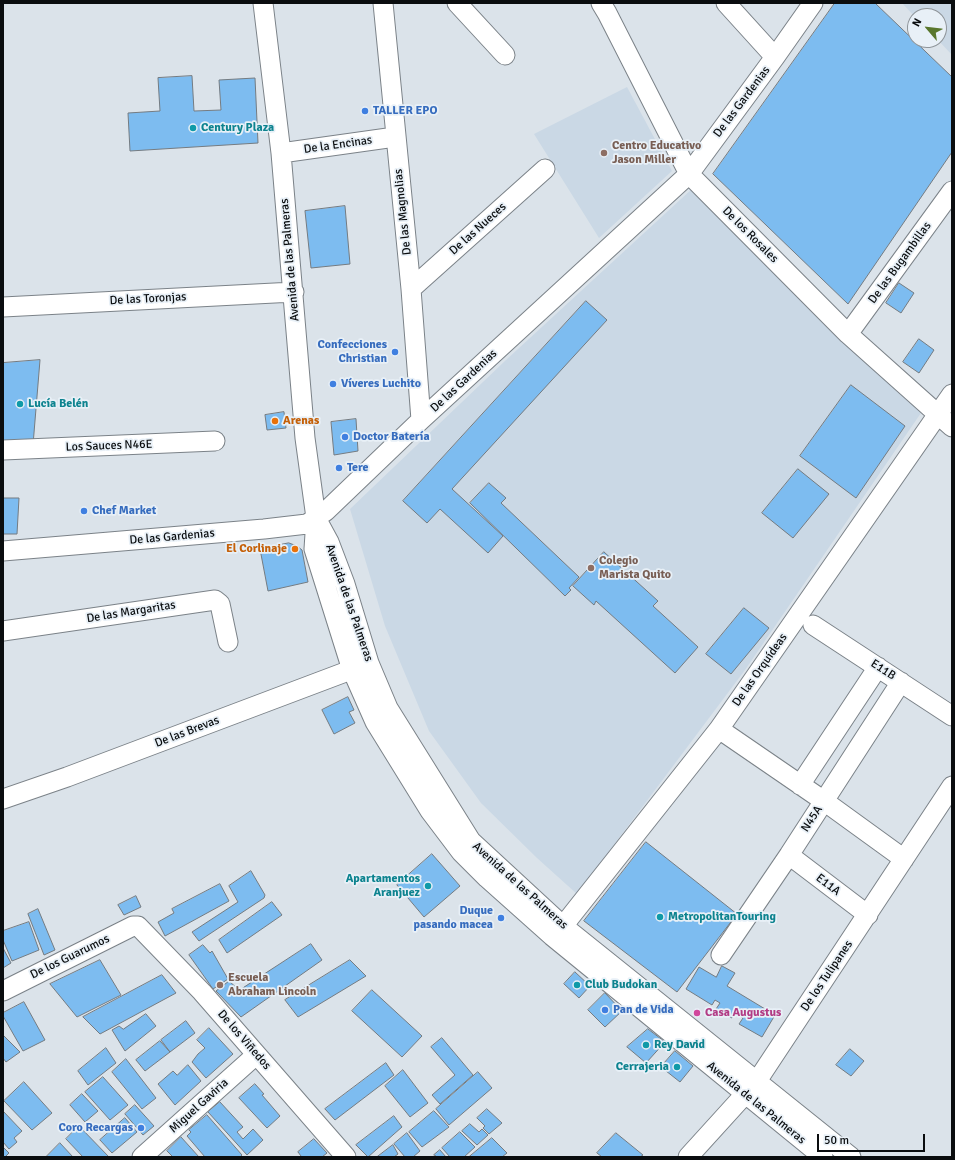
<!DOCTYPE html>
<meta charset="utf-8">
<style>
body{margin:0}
#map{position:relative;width:955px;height:1160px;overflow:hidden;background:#dbe3ea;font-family:Signika,sans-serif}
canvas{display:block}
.frame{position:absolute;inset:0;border:4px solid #0a0d0f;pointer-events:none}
.north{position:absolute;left:907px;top:8px;width:40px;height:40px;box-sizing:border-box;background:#e8f0f7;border:1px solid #8f959a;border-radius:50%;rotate:298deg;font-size:11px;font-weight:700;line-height:16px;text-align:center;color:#0a0d0f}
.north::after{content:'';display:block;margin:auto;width:14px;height:18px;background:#59772d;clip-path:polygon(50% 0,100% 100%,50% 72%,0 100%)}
.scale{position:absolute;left:817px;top:1134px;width:108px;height:18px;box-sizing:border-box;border:2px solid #0a0d0f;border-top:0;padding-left:5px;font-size:12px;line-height:14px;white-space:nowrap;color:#0a0d0f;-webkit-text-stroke:3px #e8f0f7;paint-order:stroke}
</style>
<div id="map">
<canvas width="955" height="1160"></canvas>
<div class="frame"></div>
<div class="north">N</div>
<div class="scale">50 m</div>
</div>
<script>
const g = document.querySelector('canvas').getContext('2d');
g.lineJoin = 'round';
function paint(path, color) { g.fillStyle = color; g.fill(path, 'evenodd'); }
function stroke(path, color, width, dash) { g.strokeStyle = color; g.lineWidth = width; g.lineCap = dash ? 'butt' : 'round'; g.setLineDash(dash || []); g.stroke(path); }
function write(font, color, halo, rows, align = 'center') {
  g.font = font + ' Signika,sans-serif'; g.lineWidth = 3.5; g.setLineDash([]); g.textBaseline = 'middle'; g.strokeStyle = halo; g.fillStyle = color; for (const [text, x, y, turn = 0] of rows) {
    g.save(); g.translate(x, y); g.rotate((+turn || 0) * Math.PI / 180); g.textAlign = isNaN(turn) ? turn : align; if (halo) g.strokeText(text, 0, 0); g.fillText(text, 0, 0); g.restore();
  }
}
paint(new Path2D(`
 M902,3H952V55L938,40H939V16L915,17Z
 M627,87L672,171L599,238L534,134Z
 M693,188L923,410L745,670L577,894L537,858L481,803L429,731L385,626L350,509L506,360Z`), '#cad8e5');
const building = new Path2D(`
 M835,3H875L952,77V152L848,304L713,174Z
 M192,76L194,111L221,110L219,80L255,78L258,143L130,151L128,113L160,111L158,78Z
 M345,206L350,264L311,268L305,211Z
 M899,283L914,293L901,313L886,303Z
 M586,301L607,320L452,489L503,536L488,553L440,509L427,523L403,501Z
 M919,339L934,350L919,373L903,362Z
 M40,360L33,445L3,446V363Z
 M851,385L905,426L856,498L800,456Z
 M284,412L286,428L267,430L265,415Z
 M356,419L358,451L334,455L331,422Z
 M798,469L829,494L793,538L762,513Z
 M489,483L506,498L501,503L579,577L569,588L571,590L565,596L470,503Z
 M3,498H19L17,534H3Z
 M289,543L297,546L302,550L308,582L268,591L260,549Z
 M604,552L658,601L653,606L698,647L675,673L596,601L594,605L573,586Z
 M744,608L769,628L731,674L706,654Z
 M348,697L354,710L349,712L355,723L334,734L322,710Z
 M646,842L737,914L677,992L584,921Z
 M432,854L460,886L424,917L397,885Z
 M251,871L265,895L264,898L199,941L192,932L238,902L229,886Z
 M220,884L229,901L165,936L158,922L174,913L172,909Z
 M136,896L141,907L124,915L118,905Z
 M272,902L282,915L227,953L219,940Z
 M38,909L55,950L44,955L28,914Z
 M29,922L39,950L12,961L3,940V931Z
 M311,944L322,960L241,1017L216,991L229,981L239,990Z
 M203,945L210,953L212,951L228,979L213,989L189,955Z
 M3,948L11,963L3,968Z
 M100,960L121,995L77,1017L50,984Z
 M350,960L366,976L298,1017L285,1000Z
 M722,966L735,973L727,986L775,1015L762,1037L739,1024L743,1018L735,1013L732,1018L716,1009L720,1003L715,1000L712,1005L686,989L699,967L716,977Z
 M575,972L590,986L579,998L564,984Z
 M162,975L176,993L100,1034L83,1017Z
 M372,990L422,1036L402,1057L352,1011Z
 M605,993L622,1011L605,1027L588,1010Z
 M24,1002L45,1040L23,1051L3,1016V1013Z
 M146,1014L156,1026L125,1051L112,1030L119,1026L123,1029Z
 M186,1021L195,1033L170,1052L161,1040Z
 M209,1028L233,1054L206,1078L192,1062L198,1054L205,1048L197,1040Z
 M648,1029L665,1042L646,1063L627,1047Z
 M3,1035L20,1052L6,1062L3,1058Z
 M442,1038L473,1075L440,1104L432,1095L455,1075L431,1047Z
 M160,1041L170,1052L145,1071L136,1060Z
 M106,1048L116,1063L88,1085L78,1071Z
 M850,1049L864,1061L851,1076L836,1065Z
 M675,1051L693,1066L680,1082L661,1067Z
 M126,1059L156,1098L142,1109L112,1072Z
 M386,1063L394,1075L335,1120L325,1109Z
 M188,1065L201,1081L175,1105L158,1084L173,1071L177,1075Z
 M403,1070L428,1103L410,1117L385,1086Z
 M478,1072L492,1088L449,1125L436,1109Z
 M103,1077L128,1105L110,1120L85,1092Z
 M24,1082L52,1113L32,1130L4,1101Z
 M255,1084L264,1094L262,1095L280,1116L267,1128L239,1098Z
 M82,1094L98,1111L85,1122L70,1105Z
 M220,1102L243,1127L237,1132L243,1139L253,1129L263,1140L247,1155L208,1112Z
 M135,1105L154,1126L143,1135L125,1114Z
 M487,1109L502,1123L489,1134L483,1128L485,1126L477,1118Z
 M3,1111L22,1131L14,1138L17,1142L9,1149L3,1142Z
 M434,1111L449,1127L422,1147L409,1132Z
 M207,1115L242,1155L240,1157H205L187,1136L191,1132L189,1130Z
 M394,1116L402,1127L368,1157L356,1145Z
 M125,1118L137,1132L112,1153L100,1140Z
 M470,1124L479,1132L482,1129L488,1135L477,1145L462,1131Z
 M79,1126L109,1157H83L66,1139Z
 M460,1132L475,1147L464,1157H450L442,1148Z
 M407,1133L420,1151L413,1157H405L394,1144Z
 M616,1133L643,1155L640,1157H602L597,1153Z
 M181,1137L199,1157H173L167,1151Z
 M492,1138L507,1153L502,1157H469Z
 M314,1139L327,1153L322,1157H300L301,1156L298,1152Z
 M60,1143L73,1157H46Z
 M393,1145L398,1154L394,1157H377Z
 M3,1147L9,1153L5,1157H3Z
 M440,1150L446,1157H435L436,1156L434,1155Z`);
paint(building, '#7dbcf0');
stroke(building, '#747b81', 1);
const minor = new Path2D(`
 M263,3L281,153L305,438L316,518L314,549L352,670L375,722L430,811L461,852L487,878L552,936L823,1157
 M383,3L411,289L421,420
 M457,3L505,55
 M601,3L607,13L689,174L848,334L952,427
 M726,3L775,57
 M281,153L395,137
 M411,289L545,169
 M3,307L294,292
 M848,334L952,191
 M3,450L215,441
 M316,518L329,542L345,584L369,663L388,708L471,841L563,926L851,1157
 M3,551L264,529L307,524L326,511L421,420L689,174L775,57L813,3
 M813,625L952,716
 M3,631L215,600L220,604L228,642
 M719,729L824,801L904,859
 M800,785L878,667
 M3,799L67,777L364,665
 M789,855L868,915
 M553,935L563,926L719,729L952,394
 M721,955L789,855L901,682
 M3,991L133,926H138L202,992L346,1157
 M142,1157L256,1055
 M688,1157L757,1081L952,786`);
stroke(minor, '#7b8288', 21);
stroke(minor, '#fff', 19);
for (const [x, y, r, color] of [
 [365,111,4,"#3f7fe0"],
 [193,128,4,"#0f9aa8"],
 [604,153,4,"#8d6e63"],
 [395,352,4,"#3f7fe0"],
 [333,384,4,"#3f7fe0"],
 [20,404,4,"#0f9aa8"],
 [275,421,4,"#e8710a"],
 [345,437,4,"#3f7fe0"],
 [339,468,4,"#3f7fe0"],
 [84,511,4,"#3f7fe0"],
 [295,549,4,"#e8710a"],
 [591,568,4,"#8d6e63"],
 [428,886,4,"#0f9aa8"],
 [660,917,4,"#0f9aa8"],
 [501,918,4,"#3f7fe0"],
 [220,985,4,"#8d6e63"],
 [577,985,4,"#0f9aa8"],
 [605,1010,4,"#3f7fe0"],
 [697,1013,4,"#d1479c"],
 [646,1045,4,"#0f9aa8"],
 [677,1067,4,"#0f9aa8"],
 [141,1128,4,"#3f7fe0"]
]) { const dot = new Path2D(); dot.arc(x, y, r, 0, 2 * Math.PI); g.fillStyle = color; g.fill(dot); stroke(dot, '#e8f0f7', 1.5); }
write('12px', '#0a0d0f', '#e8f0f7', [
 ["De las Gardenias",742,102,-53],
 ["De la Encinas",338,145,-8],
 ["De las Magnolias",403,212,-96],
 ["De las Nueces",478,229,-42],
 ["De los Rosales",750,235,45],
 ["Avenida de las Palmeras",290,260,-95],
 ["De las Bugambillas",900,263,-54],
 ["De las Toronjas",148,299,-3],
 ["De las Gardenias",464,381,-43],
 ["Los Sauces N46E",109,446,-2],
 ["De las Gardenias",172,537,-5],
 ["Avenida de las Palmeras",349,603,71],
 ["De las Margaritas",131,612,-9],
 ["De las Orquídeas",760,670,-55],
 ["E11B",883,670,33],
 ["De las Brevas",187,732,-21],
 ["N45A",812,819,-57],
 ["E11A",828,885,37],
 ["Avenida de las Palmeras",520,886,42],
 ["De los Guarumos",70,957,-26],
 ["De los Tulipanes",827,976,-56],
 ["De los Viñedos",244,1040,49],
 ["Avenida de las Palmeras",756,1103,39],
 ["Miguel Gaviria",199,1106,-42]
]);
write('bold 12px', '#366cbe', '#e8f0f7', [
 ["TALLER EPO",373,111],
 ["Confecciones",387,345,"right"],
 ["Christian",387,359,"right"],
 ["Víveres Luchito",341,384],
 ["Doctor Batería",353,437],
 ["Tere",347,468],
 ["Chef Market",92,511],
 ["Duque",493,911,"right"],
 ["pasando macea",493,925,"right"],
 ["Pan de Vida",613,1010],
 ["Coro Recargas",133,1128,"right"]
], 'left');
write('bold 12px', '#0d838f', '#e8f0f7', [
 ["Century Plaza",201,128],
 ["Lucía Belén",28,404],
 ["Apartamentos",420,879,"right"],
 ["Aranjuez",420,893,"right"],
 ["MetropolitanTouring",668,917],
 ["Club Budokan",585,985],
 ["Rey David",654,1045],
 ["Cerrajeria",669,1067,"right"]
], 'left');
write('bold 12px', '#785e54', '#e8f0f7', [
 ["Centro Educativo",612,146],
 ["Jason Miller",612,160],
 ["Colegio",599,561],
 ["Marista Quito",599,575],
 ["Escuela",228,978],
 ["Abraham Lincoln",228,992]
], 'left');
write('bold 12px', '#c56008', '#e8f0f7', [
 ["Arenas",283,421],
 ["El Corlinaje",287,549,"right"]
], 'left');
write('bold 12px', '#b23c85', '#e8f0f7', [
 ["Casa Augustus",705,1013]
], 'left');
</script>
